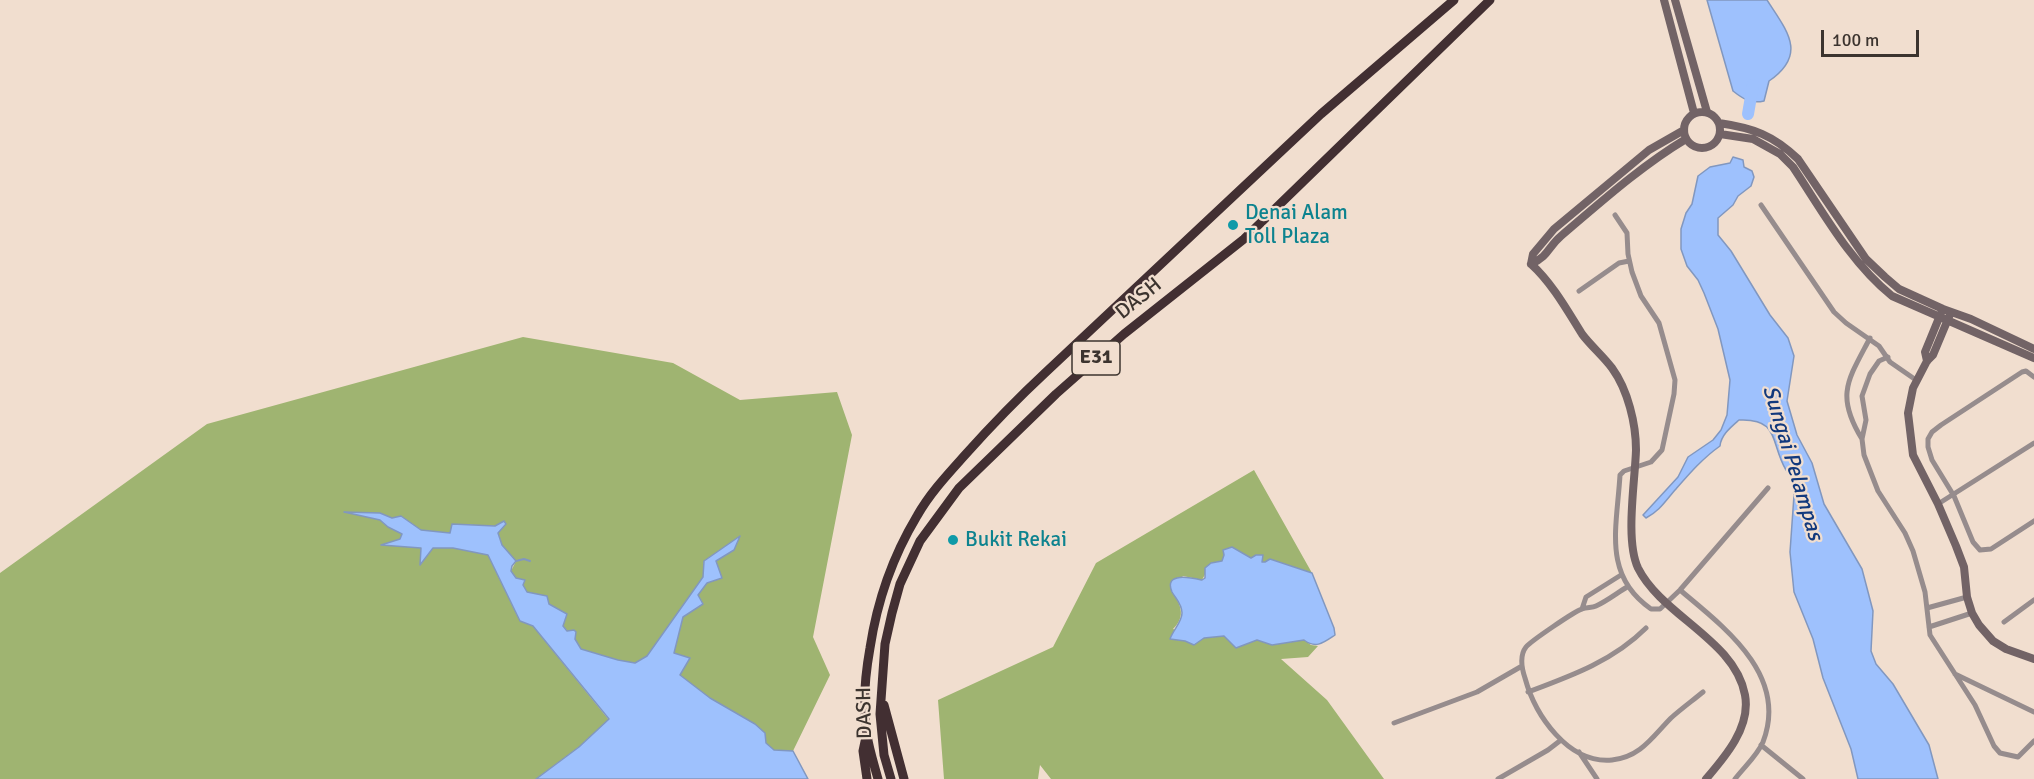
<!DOCTYPE html>
<style>
body{margin:0}
#map{position:relative;width:2034px;height:779px;overflow:hidden;background:#f1decf;font-family:Signika,sans-serif}
canvas{display:block}
.scale{position:absolute;left:1821px;top:30px;width:98px;height:27px;box-sizing:border-box;border:3px solid #3c342f;border-top:0;padding-left:8px;font-size:18px;line-height:21px;white-space:nowrap;color:#3c342f;-webkit-text-stroke:4px #f1decf;paint-order:stroke}
</style>
<div id="map">
<canvas width="2034" height="779"></canvas>
<div class="scale">100 m</div>
</div>
<script>
const g = document.querySelector('canvas').getContext('2d');
g.lineJoin = 'round';
function paint(path, color) { g.fillStyle = color; g.fill(path, 'evenodd'); }
function stroke(path, color, width, dash) { g.strokeStyle = color; g.lineWidth = width; g.lineCap = dash ? 'butt' : 'round'; g.setLineDash(dash || []); g.stroke(path); }
function write(font, color, halo, rows, align = 'center') {
  g.font = font + ' Signika,sans-serif'; g.lineWidth = 4.5; g.setLineDash([]); g.textBaseline = 'middle'; g.strokeStyle = halo; g.fillStyle = color; for (const [text, x, y, turn = 0] of rows) {
    g.save(); g.translate(x, y); g.rotate((+turn || 0) * Math.PI / 180); g.textAlign = isNaN(turn) ? turn : align; if (halo) g.strokeText(text, 0, 0); g.fillText(text, 0, 0); g.restore();
  }
}
paint(new Path2D(`
 M523,337L673,363L740,400L837,392L852,435L813,637L830,675L793,751L774,750L680,675L690,658L674,653L683,617L703,604L698,595L707,583L716,561L734,550L739,537L704,561L703,577L647,656L635,663L618,660L581,649L575,639L563,626L567,614L549,604L547,596L527,592L511,571L516,561L502,545L498,532L505,524L495,526L453,524L450,533L421,530L401,516L392,518L380,513H349L380,520L388,527L402,534L400,539L383,545L422,548L421,564L433,548H453L488,555L520,621L533,626L609,720L579,747L536,779H0V573L207,424Z
 M1254,470L1312,573L1270,559L1265,562H1261L1263,556L1251,558L1223,550L1224,555L1222,561L1211,563L1202,580L1183,576L1171,589C1180,604 1187,615 1173,629L1204,638L1224,636L1236,648L1257,640L1272,645L1304,640L1311,645L1318,646L1308,657L1281,659L1327,700L1384,779H1051L1040,765L1038,779H944L938,700L1053,647L1096,563Z`), '#9fb471');
const water = new Path2D(`
 M1707,0H1767C1787,31 1808,54 1769,81L1764,101C1751,104 1743,99 1733,91Z
 M1733,157L1743,160L1744,167L1752,171L1754,177L1751,186L1738,196L1733,205L1718,218V235L1731,251L1770,315L1788,338L1794,356L1787,401L1797,435L1812,463L1824,504L1862,569L1873,611L1871,651L1876,664L1893,684L1929,745L1938,779H1858L1851,749L1823,678L1813,639L1794,592L1790,552L1795,481C1792,477 1788,474 1786,470C1770,443 1780,418 1739,420C1731,427 1721,435 1720,446C1703,458 1690,473 1676,489C1666,500 1660,511 1646,518L1643,515L1678,477L1688,457L1713,440L1721,430L1727,415L1730,380L1718,329L1704,293L1698,280L1687,266L1681,249V229L1686,213L1692,204L1698,176L1710,167L1730,163Z
 M344,512L380,513L392,518L401,516L421,530L450,533L452,524L495,526L504,521L506,524L498,533L502,545L516,561L512,566L511,571L516,578L525,580L523,585L527,592L547,596L549,604L567,614L563,626L567,631L574,630L576,632L575,639L581,649L618,660L635,663L647,656L703,577L704,561L740,536L734,550L716,561L722,578L707,583L698,595L703,604L683,617L674,653L690,658L680,675L710,698L755,724L765,733L766,743L774,750L793,751L808,779H536L579,747L609,719L533,626L520,621L488,555L453,548H433L420,565L421,548L381,545L400,539L402,534L388,527L380,520Z
 M1232,547L1251,558L1256,555H1263L1262,562H1265L1270,559L1312,573L1334,628L1335,635C1323,643 1316,649 1304,640L1272,645L1257,640L1236,648L1224,636L1204,638L1194,645L1185,641L1170,639C1173,630 1182,622 1182,613C1182,604 1176,599 1172,592C1163,571 1193,578 1202,580L1205,578V568L1211,563L1222,561L1224,555L1223,550Z`);
paint(water, '#9ec1fd');
stroke(water, '#8197bf', 1.5);
stroke(new Path2D(`
 M516,561L524,559L530,561`), '#8197bf', 2);
stroke(new Path2D(`
 M1748,114L1753,85`), '#9ec1fd', 12);
stroke(new Path2D(`
 M1761,205L1834,312L1846,323L1879,346L1890,362L1916,380
 M1615,215L1627,233L1628,254L1632,272L1641,296L1659,323L1675,380L1674,394L1662,450L1651,462L1624,471L1620,475C1617,527 1602,575 1651,609H1660L1680,590L1768,488
 M1579,291L1619,263L1629,261
 M1888,357L1879,361L1870,374L1862,396L1866,420L1862,439L1864,455L1878,491L1905,533L1913,551L1925,592L1930,635L1975,705L1994,746L2000,753L2018,757L2034,741
 M2034,377L2026,371L2022,372L1941,425L1932,432L1928,439V447L1932,460L1954,496L1973,542L1980,550L1991,549L2034,521
 M1862,439C1835,395 1848,380 1870,338
 M1938,504L2034,443
 M1627,587C1617,593 1607,601 1596,606C1592,608 1587,607 1582,609C1575,611 1531,641 1526,647C1519,656 1522,669 1525,678C1535,715 1568,764 1612,760C1641,757 1653,736 1671,718C1681,709 1692,701 1703,692
 M1680,590C1724,627 1789,675 1763,742C1757,756 1744,767 1735,779
 M1927,608L1967,597
 M1582,609L1586,597L1621,575
 M2004,622L2034,600
 M1929,627L1972,613
 M1955,674L2034,712
 M1528,692C1571,676 1613,661 1646,628
 M1394,723L1477,692L1522,666
 M1761,745L1803,779
 M1579,752L1597,779
 M1498,779L1548,750L1561,740`), '#968c8d', 5);
stroke(new Path2D(`
 M1664,0L1694,113
 M1675,0L1707,112
 M1684 130a18 18 0 1 1 36 0a18 18 0 1 1-36 0Z
 M1719,123C1753,128 1773,135 1798,159L1866,259L1885,277L1899,289L1943,309L1971,319L2034,349
 M1720,134L1753,139L1780,154L1793,167C1823,212 1850,262 1892,296L2034,358
 M1531,264C1552,283 1567,310 1582,334C1591,346 1603,356 1612,368C1628,390 1636,424 1636,450C1635,482 1625,540 1638,568C1662,616 1735,640 1745,695C1751,727 1725,757 1706,779
 M1531,264L1533,254L1554,229L1649,150L1684,130
 M1531,264C1549,256 1548,247 1561,236C1601,202 1641,166 1686,139
 M1951,312L1933,355L1927,361L1913,388L1908,413L1913,455L1938,504L1956,546L1964,567L1967,597L1972,613L1979,625L1993,641L2006,649L2034,659
 M1927,361L1925,352L1941,313`), '#726366', 8);
stroke(new Path2D(`
 M884,705L904,779
 M866,737L863,751L867,779
 M878,779C874,764 869,749 867,735C862,706 865,676 870,648C877,602 893,556 917,516C930,493 948,474 965,455C991,426 1017,399 1045,373L1321,114L1454,0
 M891,779L884,755L880,714L885,644L892,613L900,584L920,541L959,488L1056,394L1124,334L1244,239L1490,0`), '#422f32', 9);
for (const [x, y, r, color] of [
 [1233,225,6,"#0f9aa8"],
 [953,540,6,"#0f9aa8"]
]) { const dot = new Path2D(); dot.arc(x, y, r, 0, 2 * Math.PI); g.fillStyle = color; g.fill(dot); stroke(dot, '#f1decf', 2); }
for (const [x, y, w] of [
 [1096,358,48]
]) { const box = new Path2D(); box.roundRect(x - w / 2, y - 17, w, 34, 4.5); g.fillStyle = '#f1decf'; g.fill(box); stroke(box, '#3c342f', 1.5); }
write('bold 20px', '#3c342f', null, [
 ["E31",1096,358]
]);
write('21px', '#0d838f', '#f1decf', [
 ["Denai Alam",1245,213],
 ["Toll Plaza",1245,237],
 ["Bukit Rekai",965,540]
], 'left');
write('21px', '#3c342f', '#f1decf', [
 ["DASH",1139,299,-39],
 ["DASH",865,713,-91]
]);
write('italic 22px', '#12397d', '#f1decf', [
 ["Sungai Pelampas",1792,463,73]
]);
</script>
